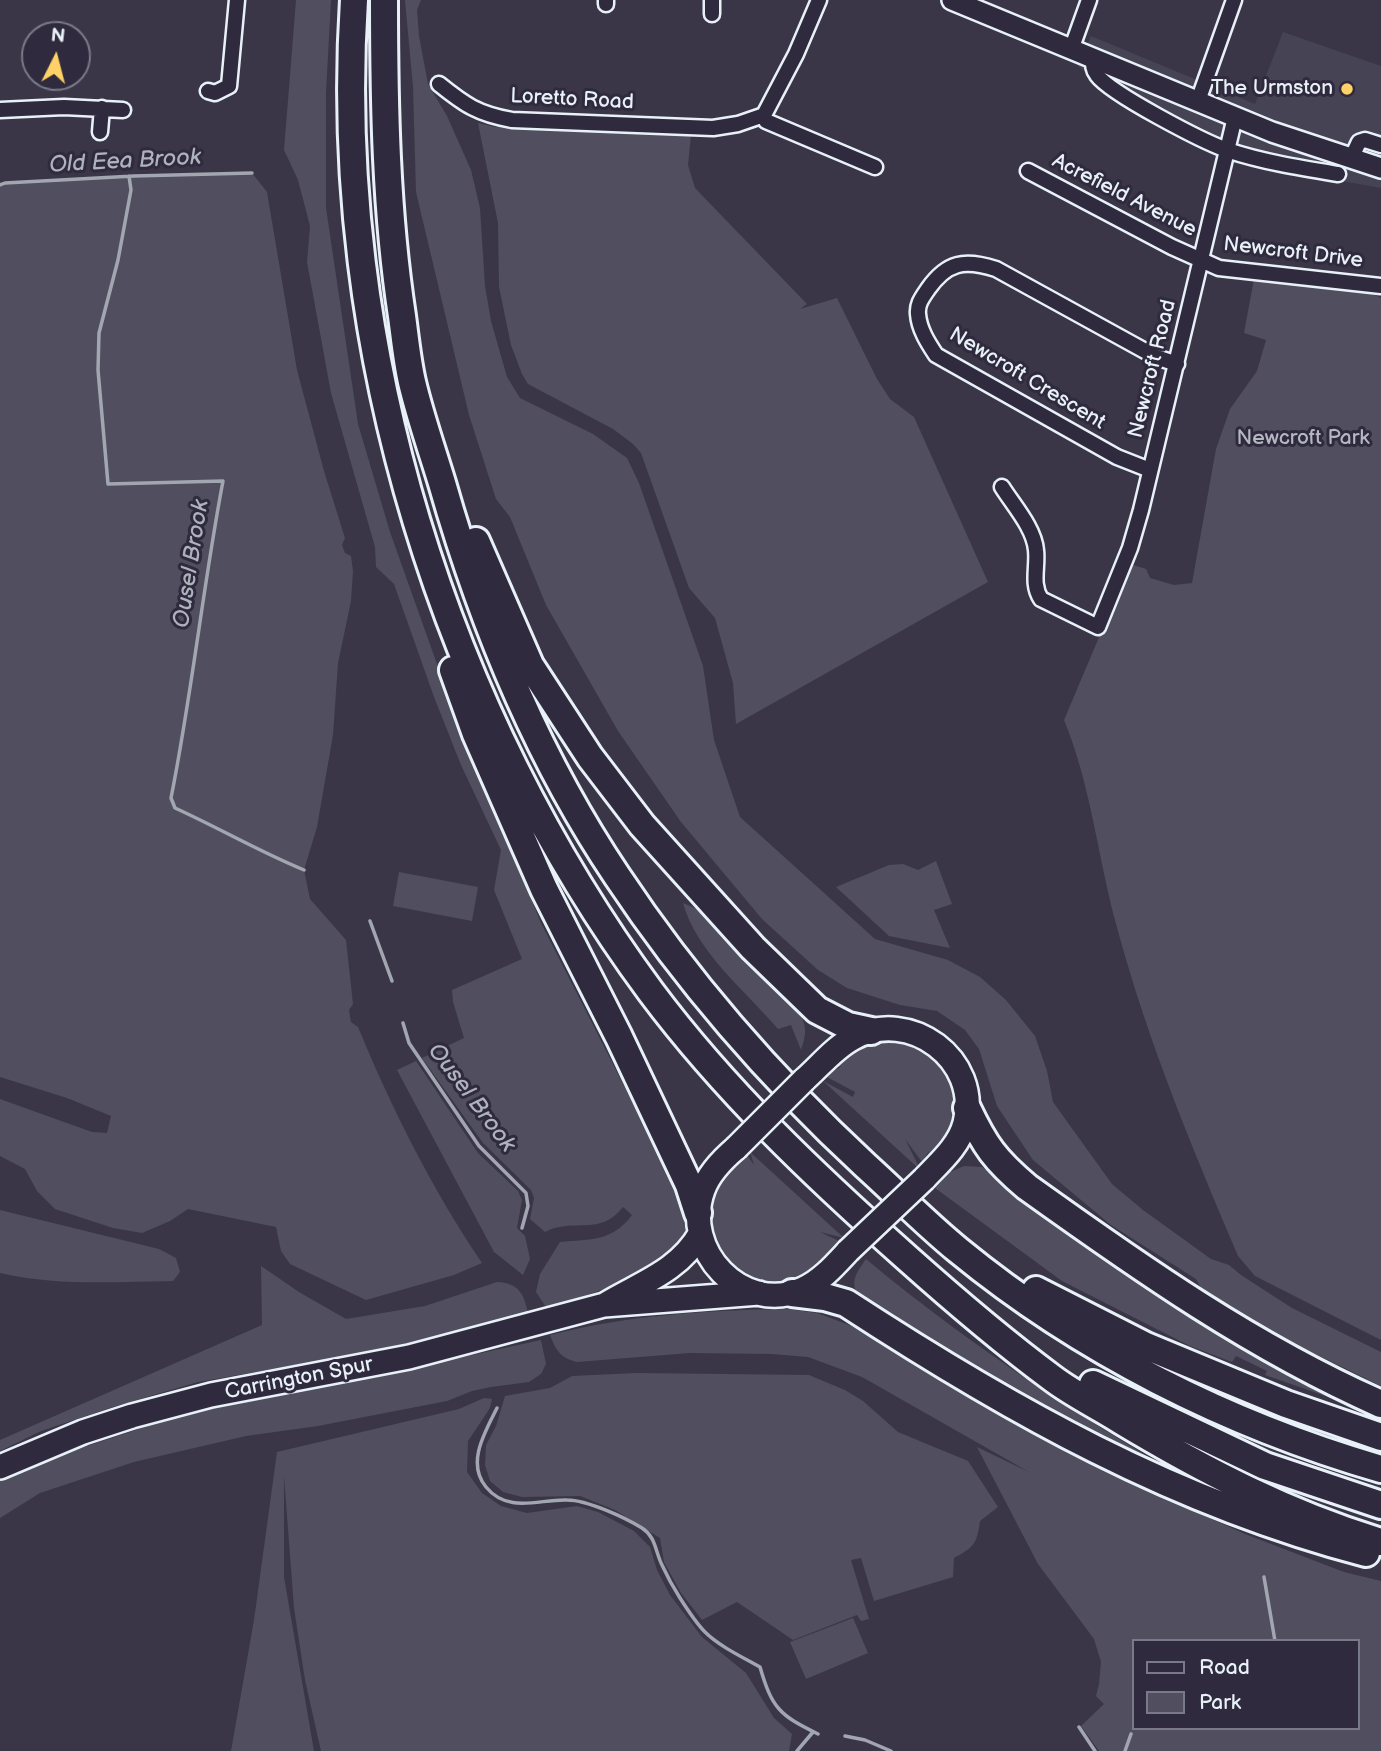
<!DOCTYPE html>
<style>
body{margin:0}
#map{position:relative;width:1381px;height:1751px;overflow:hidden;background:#3a3648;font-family:"Balsamiq Sans",sans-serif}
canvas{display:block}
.legend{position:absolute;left:1132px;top:1639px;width:228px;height:91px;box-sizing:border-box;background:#2f2a3d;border:2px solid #797a88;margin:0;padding:9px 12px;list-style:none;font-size:21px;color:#e8f1f8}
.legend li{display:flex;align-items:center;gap:14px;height:35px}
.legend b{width:35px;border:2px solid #797a88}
.north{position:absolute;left:21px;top:21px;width:70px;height:70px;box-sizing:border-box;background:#2f2a3d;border:2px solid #797a88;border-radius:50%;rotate:6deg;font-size:19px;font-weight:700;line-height:28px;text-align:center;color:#e8f1f8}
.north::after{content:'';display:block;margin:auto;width:24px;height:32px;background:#ffd166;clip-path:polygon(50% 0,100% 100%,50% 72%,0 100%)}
</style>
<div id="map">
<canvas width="1381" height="1751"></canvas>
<ul class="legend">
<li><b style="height:9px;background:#2f2a3d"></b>Road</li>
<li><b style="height:19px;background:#504e5f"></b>Park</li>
</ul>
<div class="north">N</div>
</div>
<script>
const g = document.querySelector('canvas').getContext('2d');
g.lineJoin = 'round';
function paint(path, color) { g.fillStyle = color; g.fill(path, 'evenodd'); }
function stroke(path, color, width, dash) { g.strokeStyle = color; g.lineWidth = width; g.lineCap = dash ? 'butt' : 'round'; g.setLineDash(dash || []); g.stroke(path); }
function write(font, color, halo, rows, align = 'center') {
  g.font = font + ' "Balsamiq Sans",sans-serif'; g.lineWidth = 6; g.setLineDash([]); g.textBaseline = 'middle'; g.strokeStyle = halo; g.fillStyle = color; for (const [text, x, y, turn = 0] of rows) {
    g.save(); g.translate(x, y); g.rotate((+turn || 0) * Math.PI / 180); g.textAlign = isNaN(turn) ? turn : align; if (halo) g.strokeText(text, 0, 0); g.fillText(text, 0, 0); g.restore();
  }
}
paint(new Path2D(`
 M1283,32L1381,66V188L1281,170L1130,107L1078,66L1091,36L1255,104Z`), '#464354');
paint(new Path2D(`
 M296,0H331L326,93V208L358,424L390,532L458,723L541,923L667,1170C676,1180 680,1189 685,1202C686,1207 689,1213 690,1218C694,1268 582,1297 546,1307L536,1292L540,1274L560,1242C591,1239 612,1242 632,1215L623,1207C600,1237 574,1217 545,1232L530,1219L534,1198L531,1190L483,1143L422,1058L464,1038L453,1002L452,990L522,959L494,890L501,850L461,765L434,697L394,584L376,567L375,547L331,393L307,262L310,226L298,180L284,150Z
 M405,0H421L417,10L419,36L428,84L447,116L471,170L480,208L485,286L491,321L507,377L520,398L593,434L627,458L639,483L703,666L714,740L740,817L875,939L948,960L980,977L1006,1000L1035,1036L1047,1071L1053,1102L1112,1184L1143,1210L1211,1259L1229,1265L1241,1275L1292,1308L1381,1352V1386L1262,1328L1231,1308L1206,1297L1196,1279L1111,1225L1033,1160L997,1106L979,1049L965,1030L937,1011L900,1005L847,988L818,970L762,919L681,822L618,731L546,605L510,517L496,499L469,415L416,192L413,87Z
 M478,123L495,127L518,129L691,135L688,165L695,188L807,304L800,309L837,298L877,379L890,399L914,417L988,582L736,724L733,683L715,618L689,588L641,453L633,444L613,429L528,384L522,374L511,345L499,287L498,223Z
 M252,173L267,192L297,370L324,471L345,538L342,545L345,553L351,556L353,571L351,601L338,663L333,735L317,827L304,870L310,899L346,940L353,1004L349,1010L351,1022L358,1027C392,1109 432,1189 482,1263L454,1275L366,1300L290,1264L281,1251L276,1227L188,1209L170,1221L142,1233L113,1228L55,1209L37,1191L25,1169L0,1156V1099L92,1132L107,1133L111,1116L67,1098L0,1077V185L5,183L134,176Z
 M1254,279C1282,282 1360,285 1381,298V1340L1255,1276L1238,1256C1193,1150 1148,1042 1118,931C1098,861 1092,788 1064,720L1130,564L1146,569L1150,578L1174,585L1192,583L1216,449L1230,409L1257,371L1266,340L1244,333Z
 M936,861L952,904L934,910L950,948L889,936L836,887L889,865L903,864L918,870Z
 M399,872L478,887L472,921L393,906Z
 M683,903L702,911L797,1010C807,1024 807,1033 801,1050L791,1025L778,1029C745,990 697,953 683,903Z
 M875,1040C926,1038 972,1073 952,1128C948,1140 934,1152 926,1162L929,1151L922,1162L905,1139L918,1165L917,1167L823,1081L853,1097L855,1092L825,1076L842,1066L826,1071L858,1046Z
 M416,1061L478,1153L518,1191L522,1200L517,1228L525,1236L530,1259L523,1275L494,1252L397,1070Z
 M750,1152L844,1238L820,1232L841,1242L840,1245L812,1273L788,1283L758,1282L736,1272L713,1244L708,1206L718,1181L738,1158L740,1160L747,1155L754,1165Z
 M964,1166L982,1167L990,1172L1036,1208L1334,1393L1331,1398L1265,1375L1267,1371L1236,1356L1232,1362L1190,1346L1062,1281L935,1188L950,1172Z
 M0,1210L159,1249L176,1258L180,1272L173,1281C115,1282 56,1286 0,1273Z
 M866,1259C975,1350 1093,1425 1215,1497L1090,1440L860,1301C850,1282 854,1276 866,1259Z
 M261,1266L299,1292L346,1319L425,1306L497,1282C518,1283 524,1293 528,1313L450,1334L353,1355L198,1382L116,1406L41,1431L0,1451V1440L262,1325Z
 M788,1309L817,1313L857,1328L1026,1429L1150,1491L1245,1534L1344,1572L1381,1581V1751H1099L1081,1726L1104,1704L1096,1696L1099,1684L1101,1662L1094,1639L1038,1564L977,1447L1029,1472L862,1377L808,1357L772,1354L690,1353L577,1362C561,1358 556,1351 550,1335C629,1315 708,1310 788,1309ZM1134,1641H1358V1728H1134Z
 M541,1340L546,1364L541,1374L529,1382L491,1387L472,1391L447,1401L318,1426L246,1436L134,1462L40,1493L0,1518V1480L63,1454L148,1426L230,1404L339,1384Z
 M636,1373L809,1375L845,1390L863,1401L898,1432L968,1461L998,1507L980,1521C977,1544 974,1547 954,1558L953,1577L874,1601L861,1558L851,1560L869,1619L861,1621L857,1615L793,1640L737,1602L702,1620L681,1593L664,1562L660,1538L615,1510L580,1496L522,1497L503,1492L490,1481L485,1465L486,1445L496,1426L505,1396L550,1388L572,1376Z
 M484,1398L492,1399L490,1408L468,1441L467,1472L482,1493L501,1506L527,1513L577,1506L598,1512L634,1531L650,1547L657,1570L670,1595L702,1637L746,1673L774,1718L792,1734L789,1751H321L305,1680L294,1608L284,1476V1577L314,1751H231L254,1620L277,1452L459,1409Z
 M853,1618L868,1653L806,1679L790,1642Z`), '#504e5f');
stroke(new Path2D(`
 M129,176L131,190L118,260L99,333L98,370L108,484L223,481C203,586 192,693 171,798L175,808C219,828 260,852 304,870
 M0,185L5,183L134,176L252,173
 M370,921L392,981
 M403,1023L409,1043L479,1146L526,1193L528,1206L522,1228
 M497,1408C485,1432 466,1463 486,1487C508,1514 539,1499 567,1500C587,1500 624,1517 642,1528C656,1537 655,1551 662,1565C667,1576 673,1587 680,1598C687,1609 696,1623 705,1632C719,1646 742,1657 760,1667C772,1708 779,1715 818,1734
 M1264,1577L1275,1641
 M1079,1727L1095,1751
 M845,1736L865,1740L891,1751
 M797,1751L813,1732
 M1125,1751L1131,1734`), '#a2a6b1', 3.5);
const street = new Path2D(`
 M606,0V4
 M712,14V0
 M1071,50L1089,0
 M1093,59C1093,65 1093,70 1097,75C1111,94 1202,141 1227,150C1263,162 1301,168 1338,174
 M439,84C465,105 478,114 512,120L713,128L738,124L764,115L796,54L819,0
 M208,91L215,93L229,86L237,0
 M1198,101L1234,0
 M0,110L64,107L123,110
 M764,115L766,121L875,167
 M100,132L102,108
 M1351,159L1359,142L1365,140L1381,145
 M1028,171L1172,247L1219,268L1381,286
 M1150,470L1117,457L936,355C928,343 919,329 918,314C917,304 922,298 928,289C947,262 964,259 996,269L1156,357L1177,364
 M1002,487C1014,506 1034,528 1036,550C1038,567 1031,584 1041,599L1098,627L1130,548L1141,510L1235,117`);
const secondary = new Path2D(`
 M952,0L1272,132L1381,168`);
const primary = new Path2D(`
 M804,1080C820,1066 834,1048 853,1038C910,1007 981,1060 965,1123C959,1146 940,1162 924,1179
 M736,1148C723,1159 709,1173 703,1190C681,1250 742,1316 803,1289C821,1281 835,1265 848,1251
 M606,1304C641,1283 679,1271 700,1234
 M0,1467L83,1432L132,1416L211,1395L409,1357L604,1305L759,1293`);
const highway = new Path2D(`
 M354,0C331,347 445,713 651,992C725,1091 815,1176 906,1257C953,1299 1002,1341 1052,1378C1073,1394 1098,1406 1120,1420C1203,1470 1288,1514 1381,1542
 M384,0C384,106 386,211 402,316C405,338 407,360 412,382C420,416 432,450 442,483C481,620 537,757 617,876C688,983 772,1079 866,1166C897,1194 926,1224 958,1250C1081,1351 1229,1425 1381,1469
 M476,541L530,665L590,757L642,825L753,948L817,1010L848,1026L871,1031
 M453,670L476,734L544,889L619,1037L689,1185L698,1213
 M967,1108C985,1146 995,1160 1027,1187C1140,1268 1254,1348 1381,1404
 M1036,1290L1146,1346L1286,1404L1381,1437
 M792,1293L825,1297L846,1303C1010,1410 1175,1503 1366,1553
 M1093,1384L1265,1466L1381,1505`);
stroke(street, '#e8f1f8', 19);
stroke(secondary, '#e8f1f8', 24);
stroke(primary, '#e8f1f8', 28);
stroke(highway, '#e8f1f8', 32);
stroke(street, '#2f2a3d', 14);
stroke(secondary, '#2f2a3d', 19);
stroke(primary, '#2f2a3d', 23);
stroke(highway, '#2f2a3d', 26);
const primaryBridge = new Path2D(`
 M736,1148L804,1080
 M848,1251L924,1179`);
stroke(primaryBridge, '#e8f1f8', 28, []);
stroke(primaryBridge, '#2f2a3d', 23);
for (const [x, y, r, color] of [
 [1347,89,7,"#ffd166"]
]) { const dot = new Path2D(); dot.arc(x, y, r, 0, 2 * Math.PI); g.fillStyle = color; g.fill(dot); stroke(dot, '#2f2a3d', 2.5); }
write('21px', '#e8f1f8', '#2f2a3d', [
 ["The Urmston",1333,89]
], 'right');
write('21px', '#e8f1f8', '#2f2a3d', [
 ["Loretto Road",572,100,3],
 ["Acrefield Avenue",1124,196,27],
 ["Newcroft Drive",1293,253,7],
 ["Newcroft Road",1153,369,-76],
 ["Newcroft Crescent",1027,379,31],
 ["Carrington Spur",299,1379,-11]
]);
write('21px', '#b3b8c2', '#2f2a3d', [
 ["Newcroft Park",1303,439]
]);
write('italic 23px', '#aeb2bd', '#2f2a3d', [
 ["Old Eea Brook",125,162,-3],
 ["Ousel Brook",192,564,-81],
 ["Ousel Brook",471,1098,53]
]);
</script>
